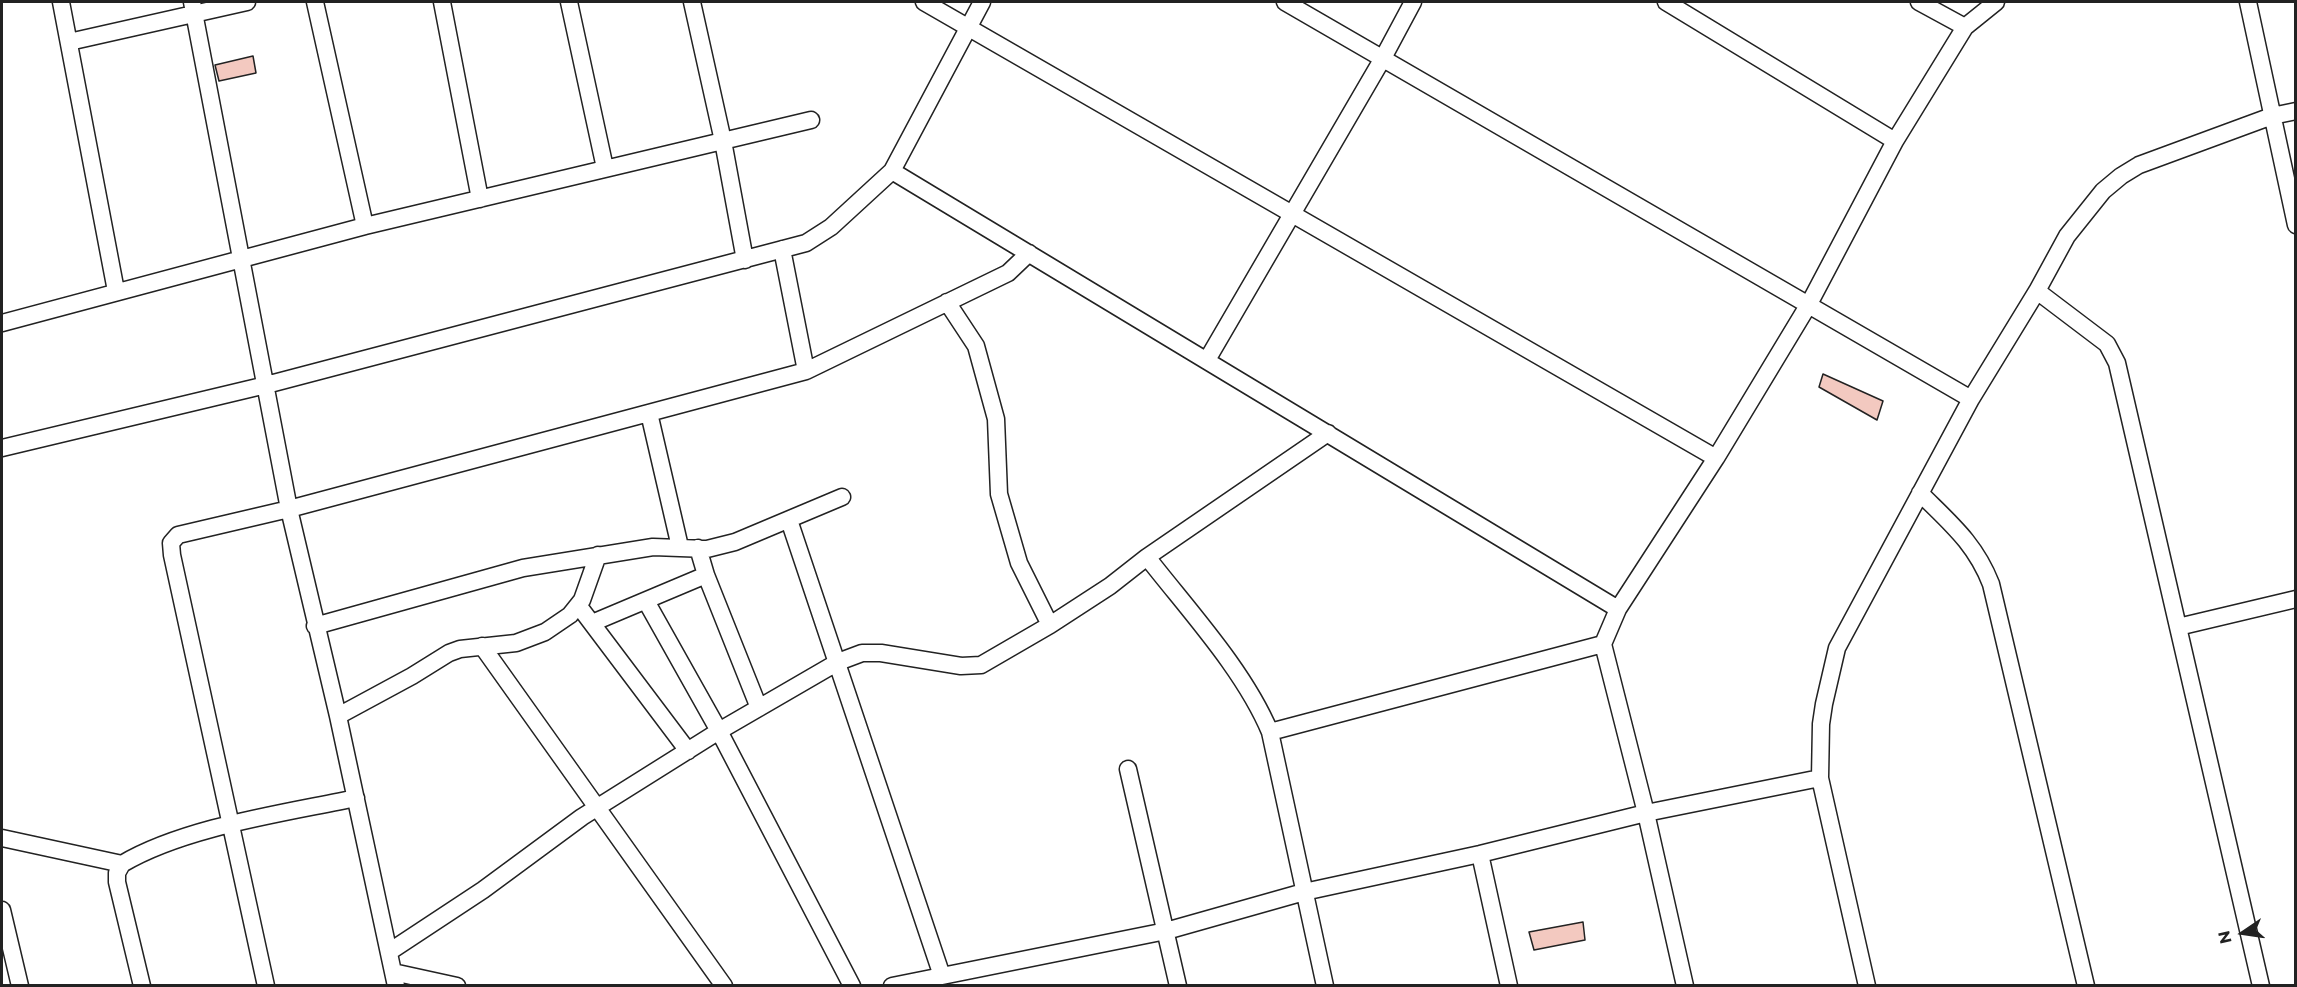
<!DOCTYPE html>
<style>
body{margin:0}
#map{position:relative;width:2297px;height:987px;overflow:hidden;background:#fff;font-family:Montserrat,sans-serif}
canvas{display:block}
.frame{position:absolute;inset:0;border:3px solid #222;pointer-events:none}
.north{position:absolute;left:2213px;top:903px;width:60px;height:60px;-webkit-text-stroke:4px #fff;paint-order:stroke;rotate:257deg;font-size:16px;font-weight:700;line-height:24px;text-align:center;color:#222}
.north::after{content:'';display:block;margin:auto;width:21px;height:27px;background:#222;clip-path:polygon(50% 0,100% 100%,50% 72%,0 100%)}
</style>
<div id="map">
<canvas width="2297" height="987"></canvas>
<div class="frame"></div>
<div class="north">N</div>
</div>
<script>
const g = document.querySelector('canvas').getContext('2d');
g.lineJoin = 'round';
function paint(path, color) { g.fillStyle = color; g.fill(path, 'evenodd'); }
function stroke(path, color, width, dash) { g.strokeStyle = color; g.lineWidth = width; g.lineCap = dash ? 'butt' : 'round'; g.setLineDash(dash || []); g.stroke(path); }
const building = new Path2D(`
 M253,56L256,73L219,81L215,65Z
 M1823,374L1883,401L1877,420L1819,387Z
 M1583,922L1585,940L1534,950L1529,932Z`);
paint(building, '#f3c9c0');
stroke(building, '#222', 1.5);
const street = new Path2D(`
 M61,2L116,291
 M192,2L289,509L338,716L396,986
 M315,2L365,226
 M442,2L480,199
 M569,2L605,168
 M692,2L723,141L745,260
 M924,2L1716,458
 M1285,2L1971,399
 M1666,2L1895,141
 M1919,2L1965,27
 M2248,2L2296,225
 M69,42L247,2
 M892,171L1618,609
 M782,249L806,371
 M2037,291L2107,344L2117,363L2261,986
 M947,302L976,346L996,419L999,494L1019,563L1050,625
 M2,323L365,226L811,120
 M1207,360L1383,58L1413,2
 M649,413L680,547
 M2,448L266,385L806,243L831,227L892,171L982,2
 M1920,493C1950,523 1975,543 1991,584L2086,986
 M789,520L942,976
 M698,548L706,575L759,708
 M1147,557C1189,611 1244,670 1270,732L1325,986
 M646,601L719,731L852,986
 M578,605L688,751
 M592,623L706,575
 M315,626L523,568L653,547L707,549L735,542L842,497
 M2178,627L2296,599
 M482,646L724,986
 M338,716L412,676L449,653L460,649L516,643L545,632L570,615L582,600L598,555
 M1270,732L1603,644
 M1128,769L1178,986
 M2,838L122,864
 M1480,854L1509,986
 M2,910L20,986
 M389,952L483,890L582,817L719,731L838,662L862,653H881L961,666L981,665L1050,625L1110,586L1147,557L1328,433
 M393,972L457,986
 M142,986L117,882V873L122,864C184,827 285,813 356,798
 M266,986L172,555L171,543L178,535L289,509L806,371L1008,273L1029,253
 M892,986L1166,931L1304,892L1480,854L1646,813L1820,778
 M1685,986L1646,813L1603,644L1618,609L1716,458L1809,304L1895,141L1965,27L1996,2
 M1867,986L1820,778L1821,724L1824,704L1837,648L1971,399L2037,291L2067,236L2103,191L2121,176L2139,165L2272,116L2296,111`);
stroke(street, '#222', 19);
stroke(street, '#fff', 16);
</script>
